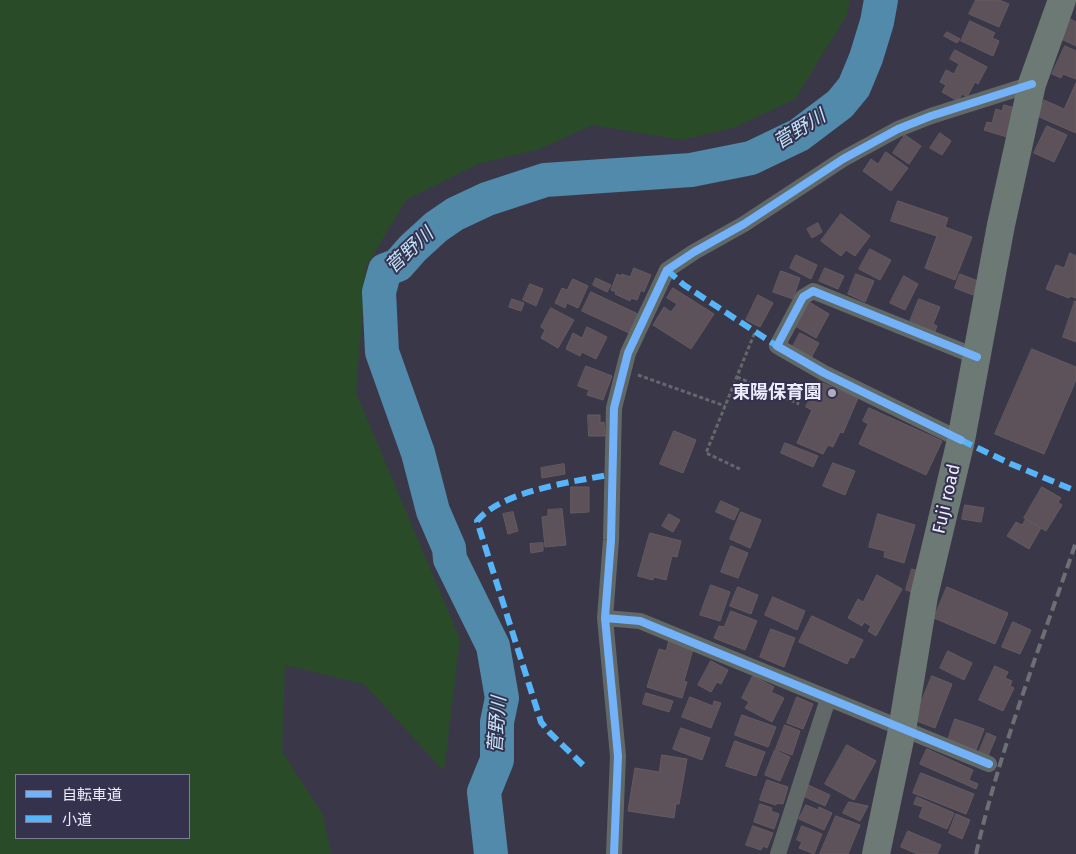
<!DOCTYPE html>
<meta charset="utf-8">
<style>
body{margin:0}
#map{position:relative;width:1076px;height:854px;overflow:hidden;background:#3a3848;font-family:"Fira Sans","Noto Sans JP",sans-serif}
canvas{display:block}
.legend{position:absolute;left:15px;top:774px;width:175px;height:65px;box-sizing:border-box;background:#35324e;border:1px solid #7f7c95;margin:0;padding:6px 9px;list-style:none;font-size:15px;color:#edecff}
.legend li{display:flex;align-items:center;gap:10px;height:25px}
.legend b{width:25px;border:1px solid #7f7c95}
</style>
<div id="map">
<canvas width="1076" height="854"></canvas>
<ul class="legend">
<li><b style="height:6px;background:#73b2f8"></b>自転車道</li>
<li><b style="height:6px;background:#56b5f8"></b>小道</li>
</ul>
</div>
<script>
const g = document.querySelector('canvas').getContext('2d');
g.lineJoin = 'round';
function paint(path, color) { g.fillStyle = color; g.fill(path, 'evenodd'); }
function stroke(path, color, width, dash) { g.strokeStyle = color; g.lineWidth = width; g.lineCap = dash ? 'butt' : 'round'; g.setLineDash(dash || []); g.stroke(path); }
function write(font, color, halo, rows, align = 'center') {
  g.font = font + ' "Fira Sans","Noto Sans JP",sans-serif'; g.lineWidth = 4; g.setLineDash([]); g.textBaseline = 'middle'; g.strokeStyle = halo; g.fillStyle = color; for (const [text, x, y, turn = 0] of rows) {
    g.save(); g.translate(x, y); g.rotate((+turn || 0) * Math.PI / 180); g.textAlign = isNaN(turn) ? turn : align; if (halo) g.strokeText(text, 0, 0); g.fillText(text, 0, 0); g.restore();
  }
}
paint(new Path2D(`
 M0,0H850L847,15L795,99L736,127L682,140L592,125L540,149L478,164L406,200L366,267L356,393L460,639L444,771L364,684L285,665L282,751L323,815L331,854H0ZM16,775H189V838H16Z`), '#294b28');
stroke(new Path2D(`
 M491,854L484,792L497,760V722L502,698L493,646L450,559L449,548L433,511L418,453L382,352L379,292L385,270L398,265L413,248L436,227L455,214L487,199L545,180L691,170L751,158L799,135L840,104L854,87L866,58L877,22L881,0`), '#518aab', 34);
const building = new Path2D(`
 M976,0H999L1009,4L999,27L969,14Z
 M1070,19L1076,22V46L1061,39Z
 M970,21L995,33L992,38L999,41L993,56L961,41Z
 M947,32L960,39L957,43L944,36Z
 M1065,46L1076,51V79L1063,74L1061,78L1052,74Z
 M955,50L987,67L978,84L975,82L967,97L962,94L958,101L942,92L946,85L940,82L946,70L954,74L959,64L950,59Z
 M1076,83V133L1037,116L1044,100L1064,109Z
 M1004,105L1015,108L1007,137L984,130L987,122L992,123L996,109L1002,111Z
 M1047,126L1067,135L1054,162L1034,153Z
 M940,133L951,141L942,155L930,148Z
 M905,135L921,146L909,164L893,153Z
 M886,152L908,168L891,191L863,171L871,159L878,164Z
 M898,201L948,218L945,227L972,237L955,280L925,268L937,236L891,221Z
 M841,214L870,236L855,256L846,250L841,256L821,241Z
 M818,223L822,232L812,238L807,229Z
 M870,249L891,260L880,280L859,269Z
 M1070,253L1076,256V298L1070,296L1069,298L1046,289L1056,265L1064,268Z
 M796,255L817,265L811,279L790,268Z
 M634,268L651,275L644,292L641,290L637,300L631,298L630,301L615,294L616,292L611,290L617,274L621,276L622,274L630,277Z
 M825,268L844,276L838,289L819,281Z
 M781,271L800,278L793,299L773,292Z
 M856,274L874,281L865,302L848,294Z
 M960,274L978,281L973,295L955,288Z
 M904,276L918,284L905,310L890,303Z
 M596,278L611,285L607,292L593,285Z
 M573,279L588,286L578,308L567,303L565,308L555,303L562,288L567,290Z
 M530,284L543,289L536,306L523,300Z
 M673,288L714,314L691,349L653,325L664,307L671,312L677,304L667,298Z
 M591,292L638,314L629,333L582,311Z
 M758,295L773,303L760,327L746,320Z
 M512,299L524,303L521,311L509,307Z
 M919,299L940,307L933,324L937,326L934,334L909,324Z
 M1075,301L1076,302V342L1063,337Z
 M809,302L829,314L816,338L795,326Z
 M551,308L574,320L558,348L541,338L545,330L541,327Z
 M587,327L607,337L596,359L582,352L580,356L566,349L573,333L582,338Z
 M800,333L819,343L810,360L791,350Z
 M1032,349L1076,367V380L1044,454L995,434Z
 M586,366L612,376L603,400L587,395L589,390L578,386Z
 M818,381L858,398L843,433L840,432L833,447L828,445L823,454L797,443L812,410L806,407Z
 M869,408L942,441L926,475L859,444L868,424L863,421Z
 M588,415H600V423L604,422L605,436H589Z
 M674,431L696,440L683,473L660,464Z
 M785,443L818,456L813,467L781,453Z
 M833,463L855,471L845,495L823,486Z
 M564,464L565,474L542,478L541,468Z
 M571,487H589V512L571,513Z
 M1042,487L1061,498L1058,502L1062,505L1046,531L1024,518Z
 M721,501L739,509L734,520L716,512Z
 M965,505L984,508L981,522L962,519Z
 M562,509L566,545L545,547L542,517L548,516V510Z
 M513,512L518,531L508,534L503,514Z
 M741,512L761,520L750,548L730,539Z
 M669,514L680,520L673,532L662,526Z
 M878,514L915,525L904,563L884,557L885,551L869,547Z
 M1026,519L1041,528L1029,549L1007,536L1016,522L1022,525Z
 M650,533L681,541L677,557L672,556L666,580L654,577L653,580L638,576Z
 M543,543V551L531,553L530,544Z
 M731,546L748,553L738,578L721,572Z
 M912,569L918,571L912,592L906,590Z
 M877,575L902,589L876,636L868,631L871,626L864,622L862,626L848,618L858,599L863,602Z
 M711,585L730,592L720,621L700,615Z
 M738,587L758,595L751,614L730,606Z
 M947,587L1008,613L995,644L934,618Z
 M773,597L805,611L797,630L765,615Z
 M731,611L757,621L745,650L714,638L719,626L724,627Z
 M812,616L863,640L854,658L850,657L847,664L799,642Z
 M1013,622L1031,630L1020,654L1002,647Z
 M771,629L795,638L784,667L760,657Z
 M669,641L693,649L684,681L687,682L682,698L647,687L659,649L666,651Z
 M948,651L972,663L964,680L940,668Z
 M711,661L728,670L721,684L717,682L711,692L698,685Z
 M995,666L1008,672L1005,678L1012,681L1010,686L1014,688L1003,711L979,700Z
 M753,676L774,687L771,692L784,698L772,722L745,708L749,702L742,698Z
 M932,676L952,684L935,728L914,720Z
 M646,693L673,701L669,712L643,704Z
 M690,697L713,706L714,701L721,703L711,728L682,717Z
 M797,697L813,704L803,729L787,723Z
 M742,715L776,727L768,747L735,735Z
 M955,719L984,729L976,750L948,740Z
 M785,725L800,731L792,755L776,749Z
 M681,728L710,738L702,760L673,749Z
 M987,733L996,737L988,756L979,752Z
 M735,741L765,752L756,776L726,766Z
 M847,745L876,761L854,800L825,784Z
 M927,749L973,770L969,780L978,784L976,789L920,764Z
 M775,750L790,757L780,781L765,775Z
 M662,755L687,759L679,804H676L674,818L628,811L635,768L659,772Z
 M921,773L974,794L966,814L913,793Z
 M767,780L788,787L783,804L777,803L776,805L760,800Z
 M808,785L830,795L825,806L803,796Z
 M917,797L954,813L947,829L919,817L923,807L914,804Z
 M849,802L868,806L860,821L843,813Z
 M760,804L772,808L771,811L779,814L774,829L754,822Z
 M806,805L818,810L819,807L832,813L824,830L799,819Z
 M956,814L970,820L962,839L949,833Z
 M836,816L860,825L848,854H820Z
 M753,826L773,833L767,848L763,846L761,850L746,845Z
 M802,826L822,834L814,854L799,848L802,842L797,840Z
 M908,831L941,845L937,854H917L901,847Z`);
paint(building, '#5d5259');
stroke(building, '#645b61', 1);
stroke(new Path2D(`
 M638,375L725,406
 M737,377L799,404
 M740,469L706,453L755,332`), '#64686c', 3, [4, 2.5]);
stroke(new Path2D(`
 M961,440L824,373L777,346L803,297L813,291L977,357
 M605,618L640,621L989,764
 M614,854L618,756L605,618L611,540L614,408L628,353L667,270L694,252L744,224L843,159L898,129L931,116L1032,84
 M778,854L828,699`), '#616968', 16);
stroke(new Path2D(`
 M876,854L902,730L924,596L961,440L1001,225L1032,84L1062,0`), '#6d7974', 28);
stroke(new Path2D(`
 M976,854C1000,748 1041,645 1076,542`), '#6d6f75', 4, [10, 5]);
stroke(new Path2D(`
 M667,270L684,285L777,346
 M961,440L1011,464L1076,491
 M583,765L550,733L541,722L477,521C503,490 573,482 613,474`), '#56b5f8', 6, [12, 6]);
stroke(new Path2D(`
 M961,440L824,373L777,346L803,297L813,291L977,357
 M605,618L640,621L989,764
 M614,854L618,756L605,618L611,540L614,408L628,353L667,270L694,252L744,224L843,159L898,129L931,116L1032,84`), '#73b2f8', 8);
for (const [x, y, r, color] of [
 [832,393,5,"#aeadbf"]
]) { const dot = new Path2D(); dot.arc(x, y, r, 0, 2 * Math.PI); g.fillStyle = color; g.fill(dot); stroke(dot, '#35324e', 2); }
write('bold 18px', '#edecff', '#35324e', [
 ["東陽保育園",822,393]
], 'right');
write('18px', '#edecff', '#35324e', [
 ["Fuji road",947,499,-77]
]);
write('italic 19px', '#c1e2f7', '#35324e', [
 ["菅野川",800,130,-32],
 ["菅野川",410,251,-43],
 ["菅野川",498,725,-86]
]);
</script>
